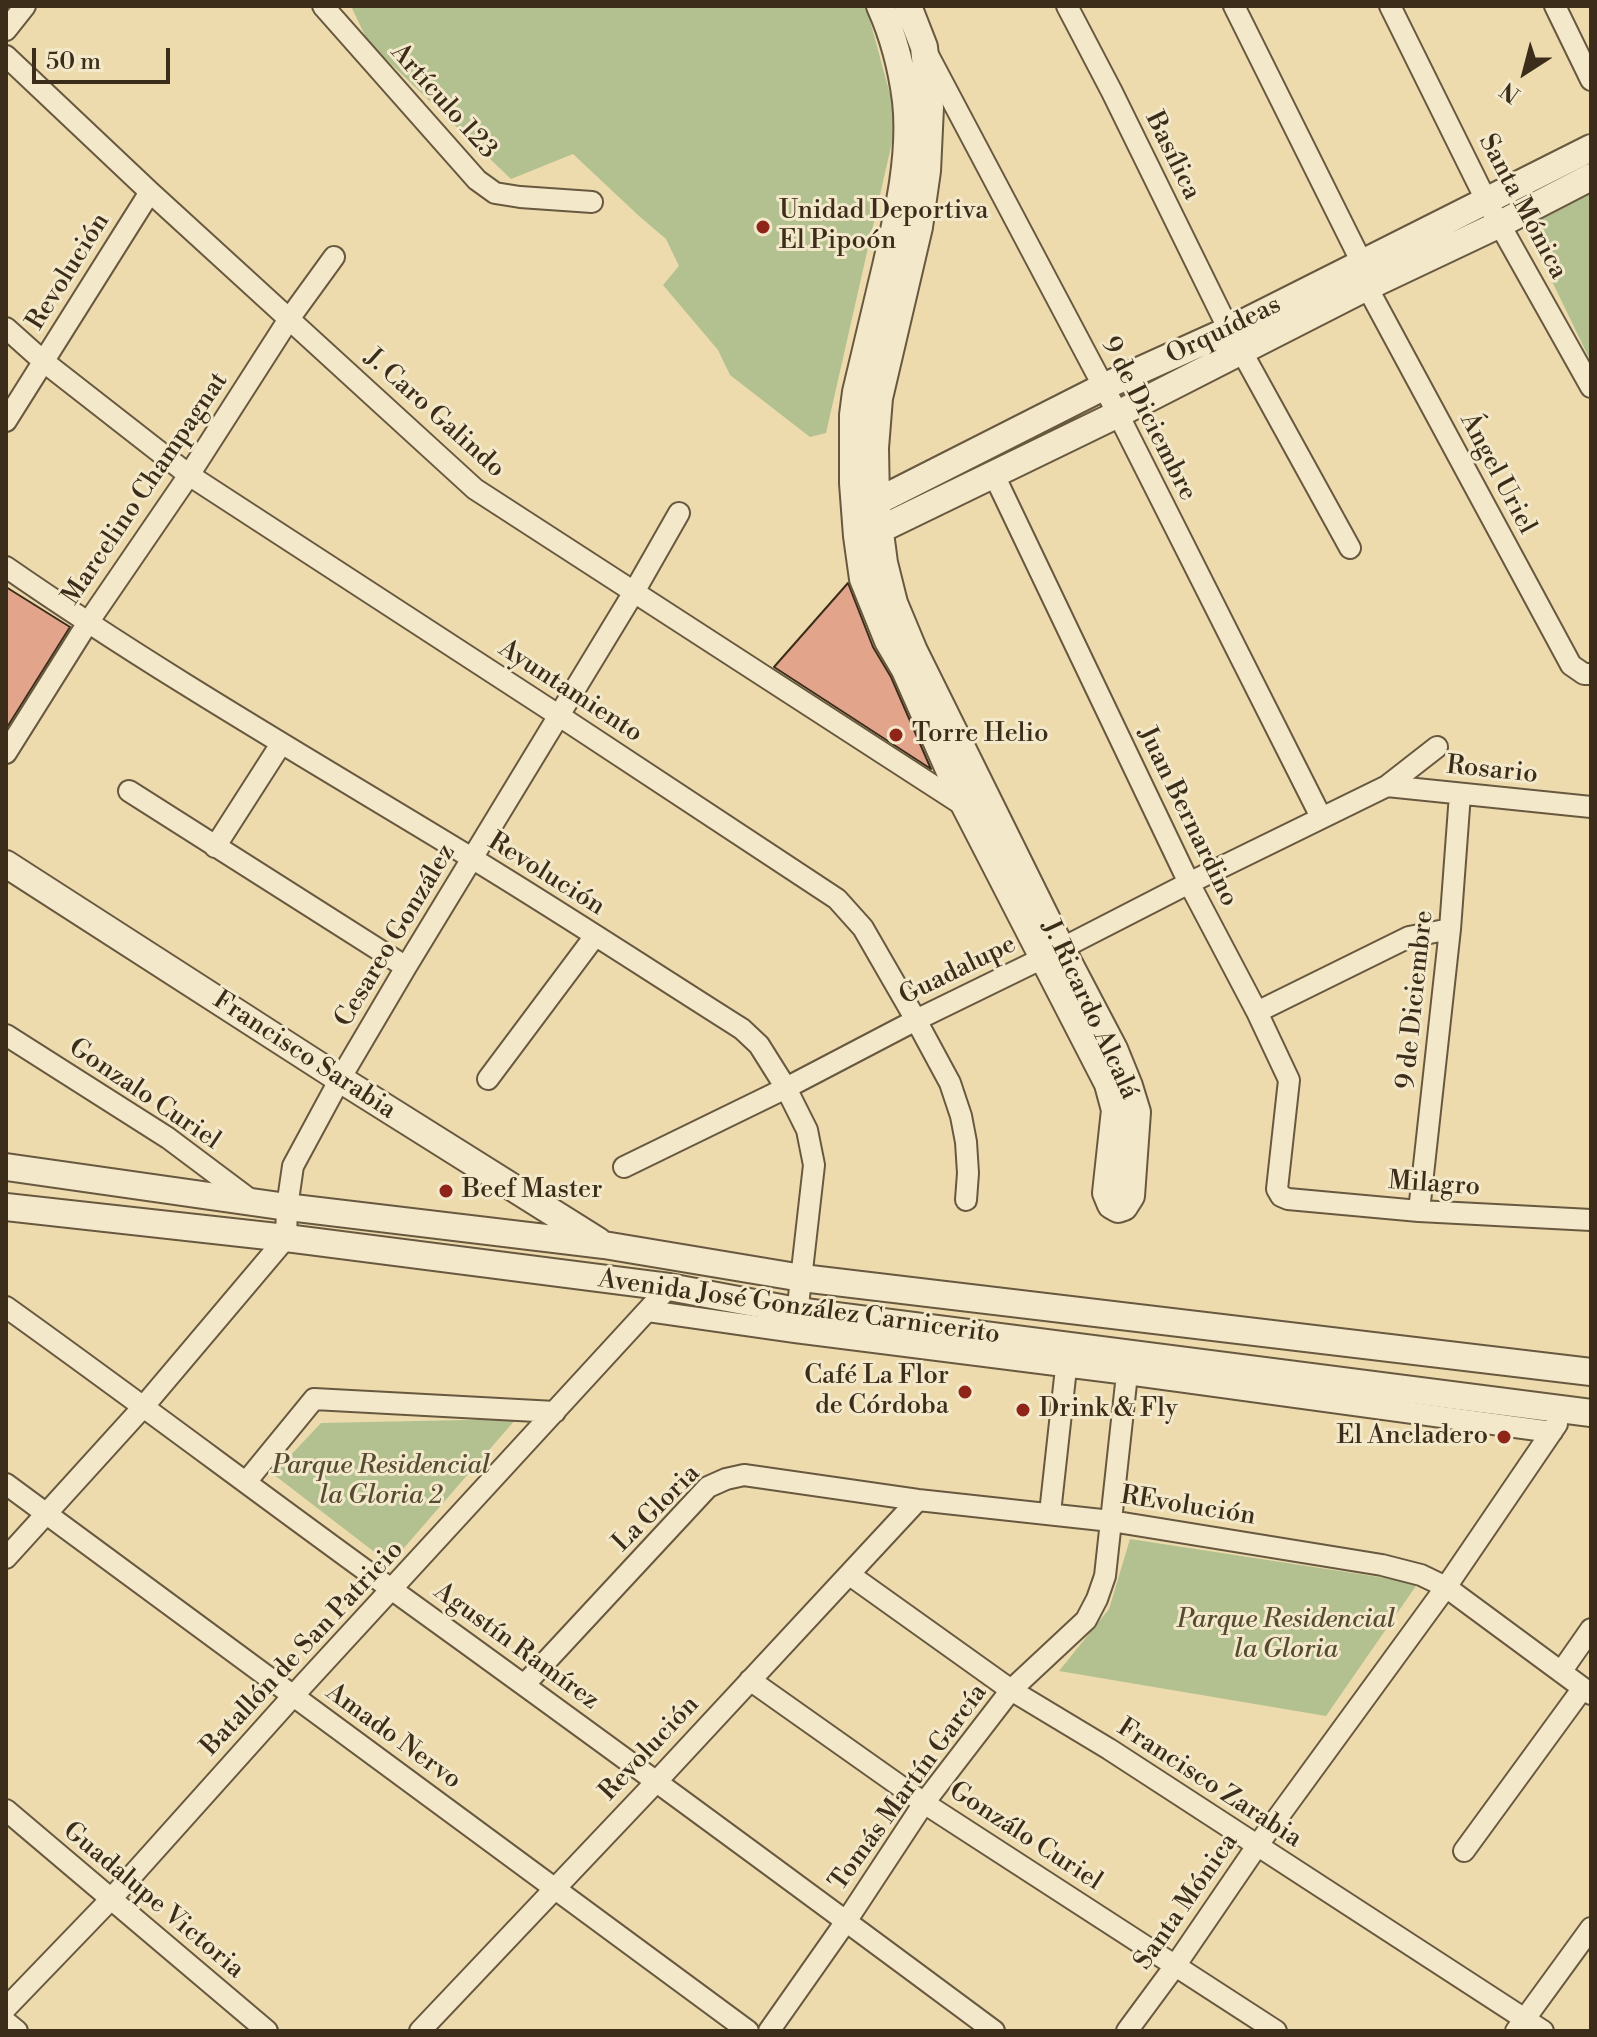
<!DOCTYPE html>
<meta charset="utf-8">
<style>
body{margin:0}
#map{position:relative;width:1597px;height:2037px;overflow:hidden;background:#eddbae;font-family:"Libre Bodoni",serif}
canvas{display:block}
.frame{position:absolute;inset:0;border:8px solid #3c2d1a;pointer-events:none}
.north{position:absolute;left:1485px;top:32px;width:80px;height:80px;-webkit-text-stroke:6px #f3e8ca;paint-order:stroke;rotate:216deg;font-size:22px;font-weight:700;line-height:32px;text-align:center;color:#3c2d1a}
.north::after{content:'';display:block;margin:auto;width:28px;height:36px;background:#3c2d1a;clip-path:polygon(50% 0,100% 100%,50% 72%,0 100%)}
.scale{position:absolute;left:32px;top:48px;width:138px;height:36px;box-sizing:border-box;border:4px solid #3c2d1a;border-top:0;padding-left:10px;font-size:24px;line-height:28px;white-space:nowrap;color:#3c2d1a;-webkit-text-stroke:6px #f3e8ca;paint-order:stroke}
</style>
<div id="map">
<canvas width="1597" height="2037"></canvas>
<div class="frame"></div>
<div class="north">N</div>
<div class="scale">50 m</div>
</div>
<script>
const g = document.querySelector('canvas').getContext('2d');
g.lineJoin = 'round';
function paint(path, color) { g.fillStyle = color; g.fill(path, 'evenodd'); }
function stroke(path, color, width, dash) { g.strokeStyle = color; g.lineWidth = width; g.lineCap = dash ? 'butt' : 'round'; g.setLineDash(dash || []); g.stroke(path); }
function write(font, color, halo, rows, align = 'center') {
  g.font = font + ' "Libre Bodoni",serif'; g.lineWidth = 6; g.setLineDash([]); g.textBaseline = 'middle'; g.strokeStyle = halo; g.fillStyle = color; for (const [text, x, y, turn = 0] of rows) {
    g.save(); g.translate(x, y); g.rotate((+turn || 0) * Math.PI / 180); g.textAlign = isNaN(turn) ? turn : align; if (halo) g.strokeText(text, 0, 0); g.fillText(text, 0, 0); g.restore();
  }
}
paint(new Path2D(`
 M351,6H866L897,120L826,433L810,437L730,375L718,350L663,285L679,266L666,239L639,216L573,154L511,179L368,42Z
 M1591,181V360H1590L1521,217Z
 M516,1419L390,1564L273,1474L321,1423Z
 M1130,1539L1418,1583L1326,1716L1059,1671L1109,1609Z`), '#b2c18f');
const building = new Path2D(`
 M848,583L873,647L891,677L931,769L774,667Z
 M6,587L70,627L6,729Z`);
paint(building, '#e2a48b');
stroke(building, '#3c2d1a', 2);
const minor = new Path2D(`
 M323,6L477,180L495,193L520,197L592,202
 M1067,6L1112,92L1229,330
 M1234,6L1362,263
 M1390,6L1486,200L1591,387
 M1555,6L1591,80
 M6,30L25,6
 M927,53L1118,414L1321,817
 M6,56L150,192L475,489L966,807
 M1367,287L1571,665L1584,674H1591
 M6,328L43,361L189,475L558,715L837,899L863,928L916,1020L950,1083L961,1116L966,1142L968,1173L966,1200
 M1242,352L1350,548
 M6,421L150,192
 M994,475L1189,883L1257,1012L1289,1080L1277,1189L1281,1196L1288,1199L1419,1211L1591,1220
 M6,567C156,671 314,762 470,857C562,913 652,972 742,1029L759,1045L786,1088L807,1130L814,1165L795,1332
 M6,753L87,624L189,475L289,319L334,257
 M1387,786L1591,807
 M129,791L406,967
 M215,847L281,744
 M1257,1012L1409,937L1450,929
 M6,1035L168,1138L252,1201
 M488,1079L595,936
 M624,1167L786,1088L916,1020L1043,958L1189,883L1387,786L1437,747
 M1419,1211L1450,929L1460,794
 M6,1307C136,1400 264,1497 394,1591C595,1736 795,1883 994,2031
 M648,1311L795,1332L1127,1374L1552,1432
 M246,1482L314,1399L555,1412
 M6,1484L748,2031
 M1050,1513L1066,1368
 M6,1558L144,1406L286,1238L287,1207L293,1166L340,1079L406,967L634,592L679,513
 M850,1575L1011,1690L1109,1749L1543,2031
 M1561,1672L1591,1629
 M750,1680L924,1803L1276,2031
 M525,1684L708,1487L726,1479L744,1475L918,1500L1111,1521L1382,1565L1421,1575L1446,1587L1591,1694
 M6,1810L267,2031
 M1464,1851L1583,1688
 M6,2008L111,1899L293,1696L669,1287
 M6,2022L17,2031
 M420,2031L656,1782L918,1500
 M769,2031L847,1920L924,1803L1011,1690L1086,1620L1097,1599L1105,1576L1127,1374L1135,1366
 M1127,2031L1175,1966L1257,1846L1446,1587L1557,1424
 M1516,2031L1591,1928`);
const tertiary = new Path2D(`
 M880,6C893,35 902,69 906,101C912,155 898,214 886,266C876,308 866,350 856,392L853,415V483L857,536L863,579L888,641L905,670L965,806L1108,1084L1115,1110L1106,1193L1111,1205L1118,1209L1124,1207L1131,1196L1137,1112L1129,1086L1114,1049L1061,948L914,651L894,603L884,563L876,502L875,448L879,398L919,227L927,171L930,107L924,47L908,6
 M862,506L876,502L1103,387L1229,330L1591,148
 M864,534L879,530L1118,414L1367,287L1500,224L1591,177
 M6,864L340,1079L598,1241
 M6,1167L287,1207L604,1245L802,1278L1591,1372
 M6,1207L286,1238L669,1287L797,1311L1591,1413`);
stroke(minor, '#68583f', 24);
stroke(tertiary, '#68583f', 30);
stroke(minor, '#f3e8ca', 20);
stroke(tertiary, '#f3e8ca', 26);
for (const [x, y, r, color] of [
 [763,227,8,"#8f2418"],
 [896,735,8,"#8f2418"],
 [446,1191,8,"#8f2418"],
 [965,1392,8,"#8f2418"],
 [1023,1410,8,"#8f2418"],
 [1504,1437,8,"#8f2418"]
]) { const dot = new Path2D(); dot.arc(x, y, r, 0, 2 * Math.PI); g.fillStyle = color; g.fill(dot); stroke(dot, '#f3e8ca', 3); }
write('26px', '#3c2d1a', '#f3e8ca', [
 ["Artículo 123",443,102,48],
 ["Basílica",1172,156,64],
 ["Santa Mónica",1522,207,62],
 ["Revolución",69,272,-58],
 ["Orquídeas",1224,331,-26],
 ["J. Caro Galindo",434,414,42],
 ["9 de Diciembre",1148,419,63],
 ["Ángel Uriel",1497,474,62],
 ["Marcelino Champagnat",146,489,-56],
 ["Ayuntamiento",570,692,33],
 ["Rosario",1492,771,6],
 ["Juan Bernardino",1187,817,64],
 ["Revolución",546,875,32],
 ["Cesareo González",396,936,-59],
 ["Guadalupe",958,971,-26],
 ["9 de Diciembre",1416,1000,-84],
 ["J. Ricardo Alcalá",1089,1010,65],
 ["Francisco Sarabia",304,1056,33],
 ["Gonzalo Curiel",144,1095,34],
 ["Milagro",1434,1185,4],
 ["Avenida José González Carnicerito",799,1308,8],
 ["REvolución",1188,1507,9],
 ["La Gloria",657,1509,-45],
 ["Agustín Ramírez",516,1647,36],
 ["Batallón de San Patricio",303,1649,-47],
 ["Amado Nervo",393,1737,36],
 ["Revolución",650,1749,-47],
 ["Francisco Zarabia",1209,1784,33],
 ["Tomás Martín García",909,1788,-54],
 ["Gonzálo Curiel",1025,1837,33],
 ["Guadalupe Victoria",153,1901,40],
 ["Santa Mónica",1187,1902,-55]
]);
write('26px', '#3c2d1a', '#f3e8ca', [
 ["Unidad Deportiva",779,212],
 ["El Pipoón",779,242],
 ["Torre Helio",912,735],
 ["Beef Master",462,1191],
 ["Café La Flor",949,1377,"right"],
 ["de Córdoba",949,1407,"right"],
 ["Drink & Fly",1039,1410],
 ["El Ancladero",1488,1437,"right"]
], 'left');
write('italic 26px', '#544b31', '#f3e8ca', [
 ["Parque Residencial",381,1467],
 ["la Gloria 2",381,1497],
 ["Parque Residencial",1286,1621],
 ["la Gloria",1286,1651]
]);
</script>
